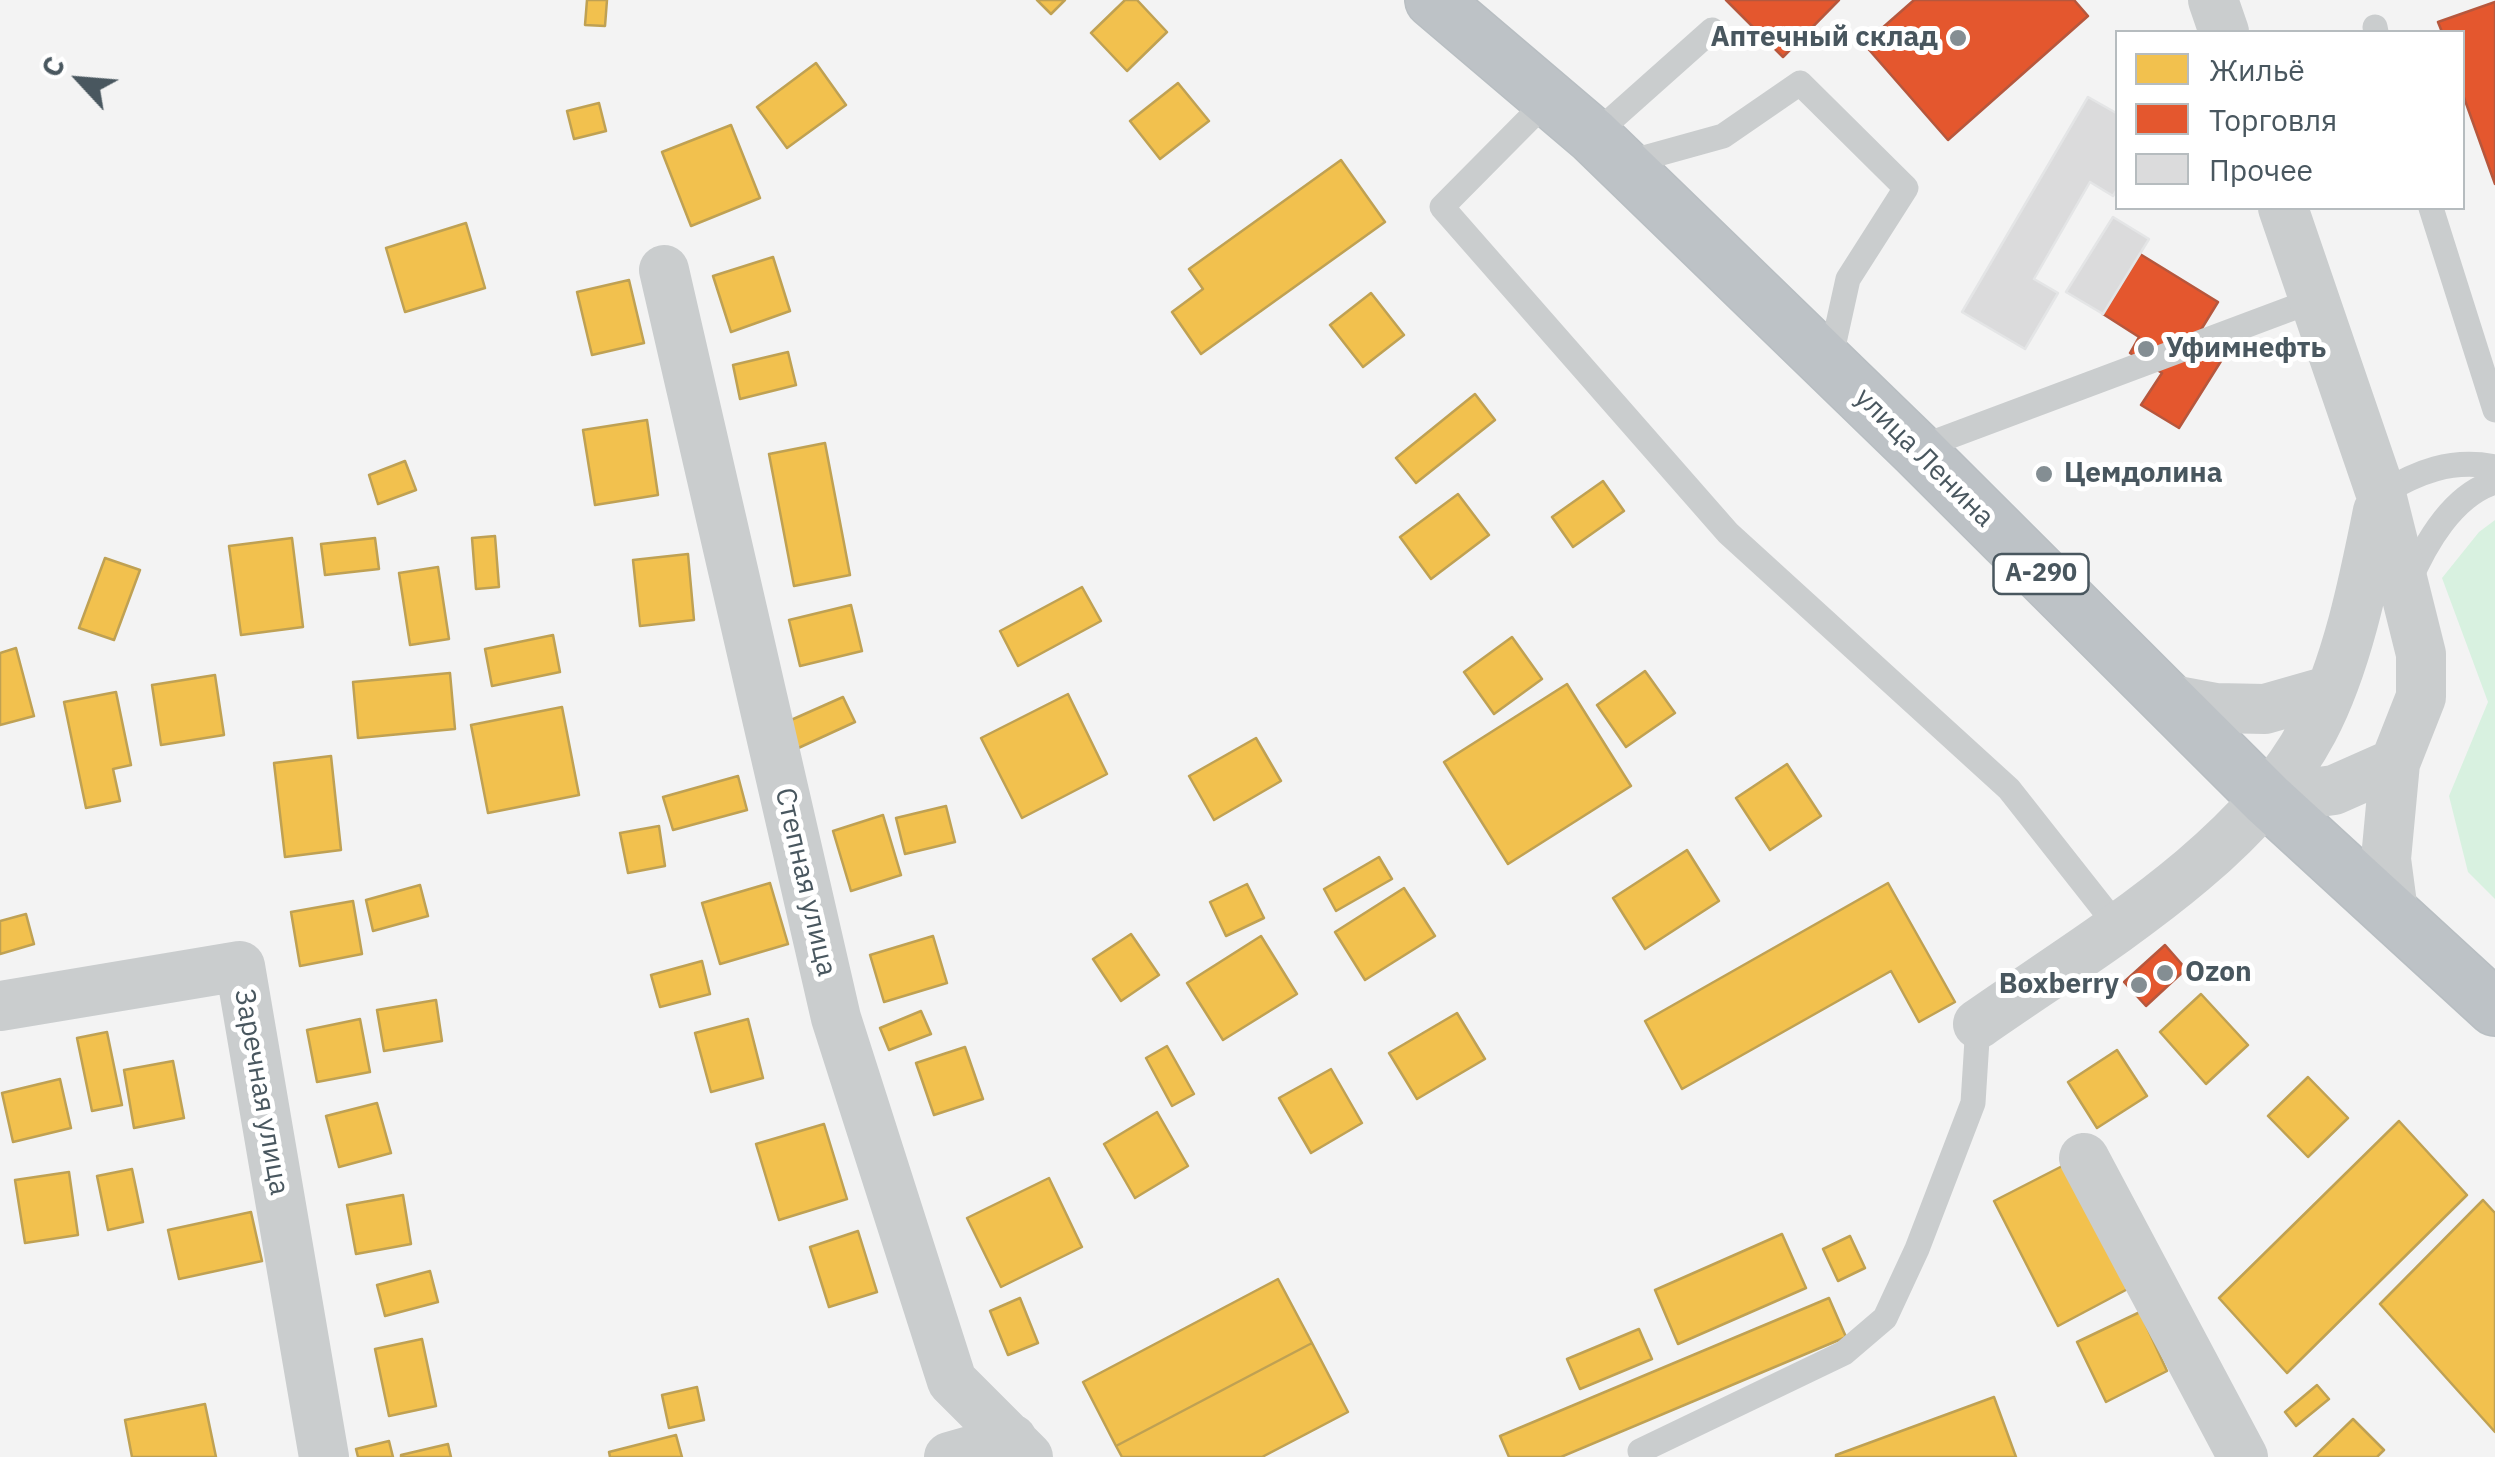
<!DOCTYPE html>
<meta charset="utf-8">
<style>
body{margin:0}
#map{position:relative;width:2495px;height:1457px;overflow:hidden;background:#f3f3f3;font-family:"IBM Plex Sans",sans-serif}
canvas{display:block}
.legend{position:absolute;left:2115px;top:30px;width:350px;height:180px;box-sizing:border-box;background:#fff;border:2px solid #b6bcbf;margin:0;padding:12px 18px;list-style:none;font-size:30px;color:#49575f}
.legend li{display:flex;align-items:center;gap:20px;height:50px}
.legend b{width:50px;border:2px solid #b6bcbf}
.north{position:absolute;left:30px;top:30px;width:100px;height:100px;-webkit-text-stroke:8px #fff;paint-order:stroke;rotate:296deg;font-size:28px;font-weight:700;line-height:40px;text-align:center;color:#49575f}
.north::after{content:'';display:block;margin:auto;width:35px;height:45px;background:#49575f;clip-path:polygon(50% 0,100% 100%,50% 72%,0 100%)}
</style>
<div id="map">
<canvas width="2495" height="1457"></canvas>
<ul class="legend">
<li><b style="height:28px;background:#f2c14e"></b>Жильё</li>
<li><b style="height:28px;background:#e4572e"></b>Торговля</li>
<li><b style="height:28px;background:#dbdbdc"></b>Прочее</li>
</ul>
<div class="north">С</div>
</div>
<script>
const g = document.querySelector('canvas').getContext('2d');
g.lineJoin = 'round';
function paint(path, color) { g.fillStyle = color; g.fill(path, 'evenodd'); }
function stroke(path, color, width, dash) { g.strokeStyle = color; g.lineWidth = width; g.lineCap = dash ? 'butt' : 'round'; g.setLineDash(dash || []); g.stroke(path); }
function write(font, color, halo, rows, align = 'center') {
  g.font = font + ' "IBM Plex Sans",sans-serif'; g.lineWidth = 10; g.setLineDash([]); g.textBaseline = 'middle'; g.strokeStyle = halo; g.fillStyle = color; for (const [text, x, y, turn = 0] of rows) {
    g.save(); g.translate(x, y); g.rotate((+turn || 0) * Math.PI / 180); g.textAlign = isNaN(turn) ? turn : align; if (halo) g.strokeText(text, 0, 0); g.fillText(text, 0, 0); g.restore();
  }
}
paint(new Path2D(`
 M2495,520V899L2468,872L2449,796L2488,702L2442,578L2479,532Z`), '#d8f1e0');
const homes = new Path2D(`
 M587,0H607L605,26L585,25Z
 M1037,0H1065L1051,14Z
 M1125,0H1137L1167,32L1127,71L1091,33Z
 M816,63L846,105L787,148L757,107Z
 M1178,83L1209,121L1160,159L1130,121Z
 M599,103L606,131L574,139L567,111Z
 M731,125L760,198L691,226L662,152Z
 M1341,160L1385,222L1201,354L1172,312L1203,289L1189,269Z
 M466,223L485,288L405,312L386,248Z
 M773,257L790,311L731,332L713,276Z
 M629,280L644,343L592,355L577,292Z
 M1371,293L1404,335L1363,367L1330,325Z
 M788,352L796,385L740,399L733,365Z
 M1475,394L1495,420L1416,483L1396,458Z
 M647,420L658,495L595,505L583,430Z
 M825,443L850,575L794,586L769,454Z
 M405,461L416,490L378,504L369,475Z
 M1603,481L1624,511L1573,547L1552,517Z
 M1458,494L1489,535L1431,579L1400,537Z
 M495,536L499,587L476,589L472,538Z
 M292,538L303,627L241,635L229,546Z
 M375,538L379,569L325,575L321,544Z
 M688,554L694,620L640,626L633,560Z
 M105,558L140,570L114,640L79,628Z
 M438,567L449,639L410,645L399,573Z
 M1082,587L1101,621L1018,666L1000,631Z
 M851,605L862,651L800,666L789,620Z
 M553,635L560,672L492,686L485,649Z
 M1512,637L1542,679L1494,714L1464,672Z
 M16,648L34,716L0,725V653Z
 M1645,671L1675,713L1626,747L1597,705Z
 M450,673L455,729L358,738L353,682Z
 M215,675L224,735L161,745L152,685Z
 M1567,684L1631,786L1508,864L1444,762Z
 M116,692L131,765L113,769L120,801L86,808L64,702Z
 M1068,694L1107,774L1022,818L981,738Z
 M843,697L855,722L794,750L782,724Z
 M562,707L579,795L488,813L471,725Z
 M1256,738L1281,781L1214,820L1189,776Z
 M331,756L341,850L285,857L274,763Z
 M1787,764L1821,816L1770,850L1736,798Z
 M738,776L747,810L673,830L663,797Z
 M946,806L955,842L905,854L896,818Z
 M883,815L901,875L851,891L833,831Z
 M659,826L665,866L628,873L620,833Z
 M1687,850L1719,901L1645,949L1613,898Z
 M1379,857L1392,879L1336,911L1324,889Z
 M770,883L788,944L720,964L702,903Z
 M1888,883L1955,1002L1919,1022L1891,971L1682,1089L1645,1021Z
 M1247,884L1264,918L1226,936L1210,902Z
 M420,885L428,916L373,931L366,900Z
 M1404,888L1435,936L1365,980L1335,932Z
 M353,901L362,954L300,966L291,912Z
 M26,914L34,944L0,954V921Z
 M1131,934L1159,975L1121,1001L1093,959Z
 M933,936L947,983L884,1002L870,955Z
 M1261,936L1297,994L1223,1040L1187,983Z
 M702,961L710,994L660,1007L651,975Z
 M2201,994L2248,1045L2206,1084L2160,1032Z
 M436,1000L442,1041L384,1051L377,1010Z
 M921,1011L931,1034L889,1050L880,1028Z
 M1457,1013L1485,1059L1417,1099L1389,1053Z
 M360,1019L370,1072L317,1082L307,1030Z
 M748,1019L763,1078L711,1092L695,1033Z
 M107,1032L122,1105L92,1111L77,1038Z
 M1167,1046L1194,1094L1172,1106L1146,1058Z
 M965,1047L983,1099L934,1115L916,1063Z
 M2117,1050L2147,1096L2097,1128L2068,1082Z
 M173,1061L184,1118L134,1128L124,1070Z
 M1331,1069L1362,1123L1311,1153L1279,1098Z
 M2308,1077L2348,1118L2308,1157L2268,1116Z
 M60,1079L71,1128L13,1142L2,1093Z
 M377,1103L391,1153L339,1167L326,1116Z
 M1157,1112L1188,1166L1135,1198L1104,1144Z
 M2399,1121L2467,1195L2287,1373L2219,1298Z
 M824,1124L847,1199L779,1220L756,1144Z
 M2076,1159L2139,1283L2058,1326L1994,1201Z
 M132,1169L143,1222L108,1230L97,1176Z
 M69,1172L78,1235L25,1243L15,1180Z
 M1049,1178L1082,1247L1001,1287L967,1218Z
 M403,1195L411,1244L356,1254L347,1205Z
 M2483,1200L2495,1213V1432L2380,1304Z
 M251,1212L262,1261L179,1279L168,1230Z
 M858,1231L877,1292L829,1307L810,1247Z
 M1782,1234L1806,1288L1678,1344L1655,1290Z
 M1850,1236L1865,1268L1838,1281L1823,1249Z
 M430,1271L438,1302L385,1316L377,1285Z
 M1278,1279L1312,1343L1116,1446L1083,1382Z
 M1020,1298L1038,1343L1008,1355L990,1311Z
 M1829,1298L1846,1337L1561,1457H1509L1500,1436Z
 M2140,1312L2167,1371L2106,1402L2077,1342Z
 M1639,1329L1652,1359L1580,1389L1567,1359Z
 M422,1339L436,1406L389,1416L375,1349Z
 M1312,1343L1348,1412L1262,1457H1122L1116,1446Z
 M2317,1385L2329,1399L2296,1426L2285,1412Z
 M697,1387L704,1420L669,1428L662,1395Z
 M1994,1397L2016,1457H1836V1455Z
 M205,1404L216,1457H132L125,1420Z
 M2353,1419L2384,1450L2377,1457H2314Z
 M676,1435L682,1457H610L609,1452Z
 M389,1441L393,1457H358L356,1449Z
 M448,1444L451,1457H401V1455Z`);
paint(homes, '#f2c14e');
stroke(homes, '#bfa153', 2.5);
const shops = new Path2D(`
 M1726,0H1839L1783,57Z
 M1914,0H2074L2088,16L1948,140L1864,44Z
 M2495,2V184L2462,92V32H2442L2438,22Z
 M2140,254L2218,302L2199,333L2228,350L2179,428L2141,405L2162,373L2130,353L2139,337L2103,314Z
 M2165,945L2186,969L2146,1006L2124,982Z`);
paint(shops, '#e4572e');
stroke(shops, '#b6573d', 2.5);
const building = new Path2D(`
 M2088,97L2118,114V188L2113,196L2090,182L2034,279L2058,293L2025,349L1962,312Z
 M2113,217L2149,239L2103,314L2066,292Z`);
paint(building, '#dbdbdc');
stroke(building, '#e4e5e6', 2.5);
const highway = new Path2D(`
 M1433,0L1593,136L1916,449L2267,799L2495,1008`);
stroke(highway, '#b8bec2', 58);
stroke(new Path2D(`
 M2375,27L2376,32
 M1549,99L1442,207L1728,533L2009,789L2117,926
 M1593,136L1712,30
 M1622,164L1723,136L1800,83L1906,188L1848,279L1829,365
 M2431,208L2495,410
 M1916,449L2314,300
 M2381,494C2417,472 2452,458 2495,467
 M2409,582C2425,544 2453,495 2495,482
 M1640,1451L1844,1353L1885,1318L1917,1249L1973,1103L1978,1024`), '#cacdce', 25);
stroke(new Path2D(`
 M2213,0L2224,32
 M664,270L836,1018L952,1381L1028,1457
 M2167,699L2216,708L2265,709L2328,691
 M2267,799L2334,790L2395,763L2421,697V654L2381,494L2283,208
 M2393,912L2386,859L2395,763
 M0,1006L240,966L324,1457
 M1978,1024C2092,944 2247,855 2313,730C2347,666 2364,581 2378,511
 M2084,1158L2243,1457
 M949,1457L1012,1439`), '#cacdce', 50);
stroke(highway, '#bdc2c6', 55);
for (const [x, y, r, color] of [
 [1958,38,10,"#848e93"],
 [2146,349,10,"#848e93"],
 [2044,474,10,"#848e93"],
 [2165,973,10,"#848e93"],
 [2139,985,10,"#848e93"]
]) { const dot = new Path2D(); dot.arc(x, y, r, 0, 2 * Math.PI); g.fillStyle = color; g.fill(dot); stroke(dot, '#fff', 4); }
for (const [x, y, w] of [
 [2041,574,95]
]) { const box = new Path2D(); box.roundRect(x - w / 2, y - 20, w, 40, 8); g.fillStyle = '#fff'; g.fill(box); stroke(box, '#49575f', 2.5); }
write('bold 25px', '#49575f', null, [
 ["А-290",2041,574]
]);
write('bold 28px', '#49575f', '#fff', [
 ["Аптечный склад",1938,38,"right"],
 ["Уфимнефть",2166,349],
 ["Цемдолина",2064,474],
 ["Ozon",2185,973],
 ["Boxberry",2119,985,"right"]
], 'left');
write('28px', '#49575f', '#fff', [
 ["улица Ленина",1924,458,45],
 ["Степная улица",805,882,77],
 ["Заречная улица",261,1092,80]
]);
</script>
